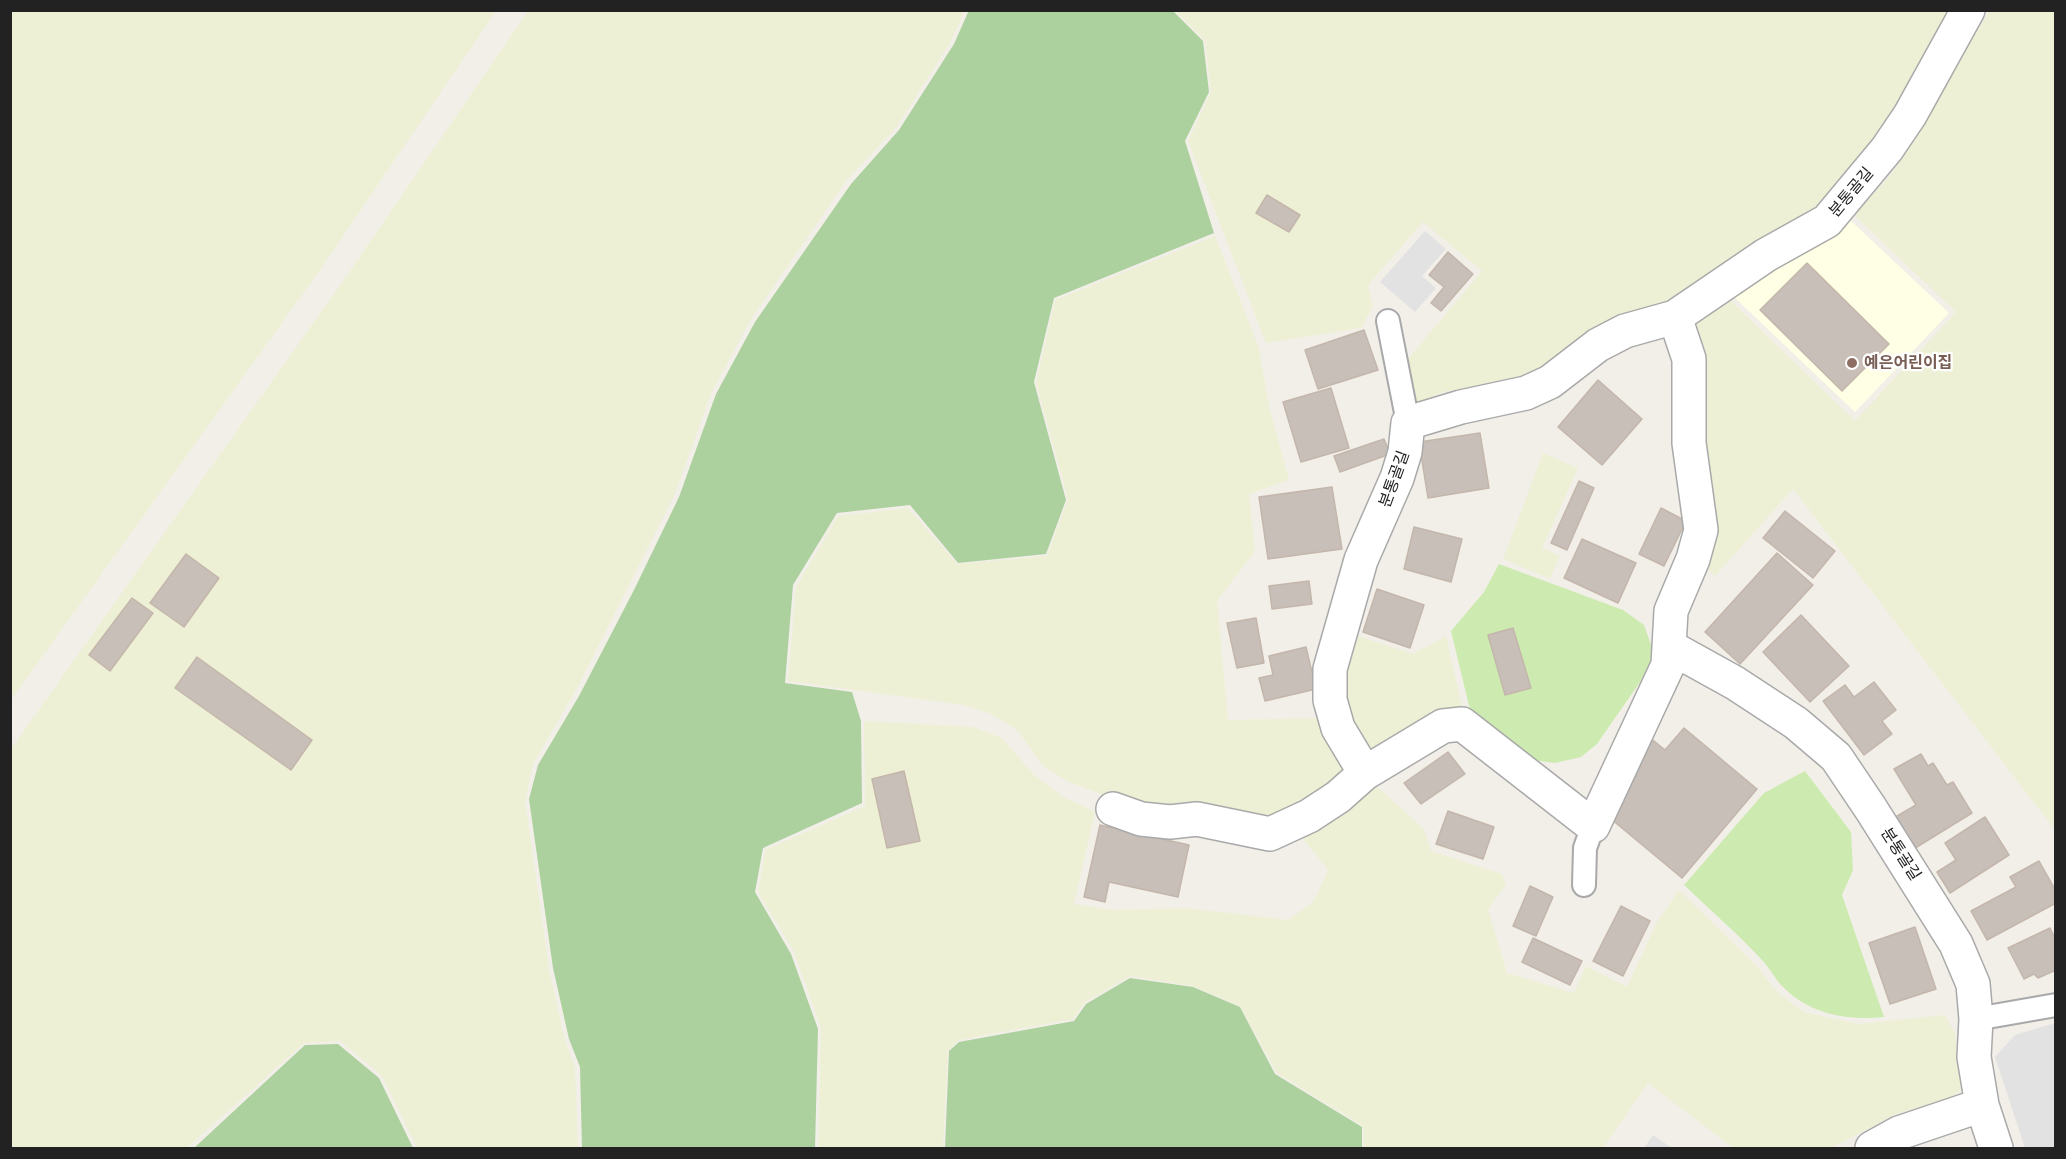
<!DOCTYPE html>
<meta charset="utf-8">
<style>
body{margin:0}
#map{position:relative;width:2066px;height:1159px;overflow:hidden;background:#f2efe9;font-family:"Exo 2",sans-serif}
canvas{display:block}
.frame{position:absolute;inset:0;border:12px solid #222;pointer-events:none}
</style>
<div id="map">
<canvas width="2066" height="1159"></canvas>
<div class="frame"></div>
</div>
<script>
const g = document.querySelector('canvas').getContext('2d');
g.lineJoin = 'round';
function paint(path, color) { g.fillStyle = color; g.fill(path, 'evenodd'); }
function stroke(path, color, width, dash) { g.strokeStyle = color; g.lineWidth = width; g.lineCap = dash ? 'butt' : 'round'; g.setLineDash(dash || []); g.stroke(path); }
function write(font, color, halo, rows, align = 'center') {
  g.font = font + ' "Exo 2","Noto Sans KR",sans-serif'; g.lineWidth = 4.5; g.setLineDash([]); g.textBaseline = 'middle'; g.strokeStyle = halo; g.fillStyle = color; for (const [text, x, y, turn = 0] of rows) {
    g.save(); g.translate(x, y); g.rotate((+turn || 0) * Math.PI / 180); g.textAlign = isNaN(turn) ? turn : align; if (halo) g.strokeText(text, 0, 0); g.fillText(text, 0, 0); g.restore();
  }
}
paint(new Path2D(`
 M1850,220L1949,313L1855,412L1732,295L1774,265L1824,240Z`), '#ffffe5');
paint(new Path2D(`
 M11,10L496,11L320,270L11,700Z
 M528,11H965L950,43L896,128L846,181L750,321L712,392L674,496L576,690L533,764L525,801L549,969L565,1041L575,1067L578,1148H417L382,1076L340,1041L304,1043L187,1148H11V749L348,274Z
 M1175,11H1950L1892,112L1851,170L1819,205L1756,241L1673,303L1644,314L1605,322L1572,348L1520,381L1490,388L1446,391L1413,404L1407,360L1482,271L1423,222L1368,285L1373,307L1361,328L1266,343L1188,141L1211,92L1205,41Z
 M1989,11H2055V830L1793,489L1715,576L1705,566L1702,360L1695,320L1728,298L1855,421L1956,312L1854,215L1890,176L1913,143Z
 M1215,236L1259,348L1269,406L1289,480L1249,494L1255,551L1217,601L1228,720L1317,718L1340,756L1342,772L1319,798L1269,823L1169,813L1108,797L1067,781L1043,766L1017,730L991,714L964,705L788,681L796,587L838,516L908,508L957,564L1047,556L1068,499L1036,383L1055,300Z
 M1543,453L1578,468L1542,548L1560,556L1550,579L1503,559Z
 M1352,634L1413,654L1446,636L1463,711L1375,753L1361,742L1347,723L1341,678Z
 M864,721L974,727L1002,738L1035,776L1062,796L1095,812L1074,904L1112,910L1186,908L1288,920L1314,901L1328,870L1303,839L1315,826L1373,783L1424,829L1431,851L1502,874L1506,885L1488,909L1507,973L1574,993L1586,966L1627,987L1657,922L1679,890L1755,964L1777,992L1804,1012L1858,1024L1945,1015L1955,1033L1961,1089L1953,1097L1896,1114L1831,1148H1733L1648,1083L1603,1148H1364L1363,1126L1277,1073L1240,1006L1193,986L1130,976L1085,1002L1073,1019L959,1040L948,1050L943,1148H818L821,1028L794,952L758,892L765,850L865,806Z`), '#eef0d5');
paint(new Path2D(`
 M1499,564L1623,610L1644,625L1656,659L1597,744L1581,757L1555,763L1533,760L1470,710L1451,631L1484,592Z
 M1805,771L1851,832L1853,870L1842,895L1884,1017C1847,1021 1808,1014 1781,985C1774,977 1769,967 1761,959C1737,933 1710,910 1684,885L1764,793Z`), '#cdebb0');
paint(new Path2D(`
 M969,10L1173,11L1203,41L1209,92L1185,141L1214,233L1054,298L1034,382L1066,500L1046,554L958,563L910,505L837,513L793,585L785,683L852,692L861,721L862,803L763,848L755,892L791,954L818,1029L815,1148H582L580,1067L569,1039L553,968L529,799L538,765L579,696L634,590L679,497L716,394L755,322L851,184L899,130L954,44Z
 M1130,978L1193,987L1240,1007L1275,1074L1362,1127V1148H945L949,1051L959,1042L1074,1021L1086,1004Z
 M338,1044L379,1078L413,1148H194L305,1045Z`), '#add19e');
paint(new Path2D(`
 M1425,231L1446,249L1422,276L1436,288L1415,312L1380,282Z
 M2055,1023V1148H2025L1995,1057L2015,1035Z
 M1653,1135L1672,1148H1644Z`), '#e2e2e2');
const building = new Path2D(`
 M1267,195L1300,215L1289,232L1256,213Z
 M1448,252L1473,274L1441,311L1431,303L1444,287L1429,275Z
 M1807,263L1889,344L1842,391L1760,310Z
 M1364,330L1378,370L1318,389L1305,350Z
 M1598,380L1642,419L1602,465L1558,427Z
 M1331,388L1349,448L1301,462L1283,402Z
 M1480,433L1489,488L1428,498L1419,442Z
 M1384,439L1390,454L1340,472L1334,456Z
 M1579,481L1594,488L1567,550L1551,543Z
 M1332,487L1342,549L1268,559L1259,497Z
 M1661,508L1686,521L1664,566L1639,554Z
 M1785,511L1835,551L1813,578L1763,538Z
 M1414,527L1462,539L1451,582L1404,569Z
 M1582,539L1636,563L1618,603L1564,578Z
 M1777,553L1813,585L1740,664L1705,632Z
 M186,554L219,578L184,627L150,603Z
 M1309,581L1312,604L1272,609L1269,586Z
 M1377,589L1424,605L1410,648L1363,632Z
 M132,598L153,613L110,671L89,655Z
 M1801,615L1849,666L1810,702L1763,652Z
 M1256,618L1264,663L1237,668L1227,623Z
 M1513,628L1531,688L1505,695L1488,635Z
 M1306,647L1316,689L1265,701L1259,678L1273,675L1269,656Z
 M197,657L312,740L291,770L175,688Z
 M1874,682L1896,710L1882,721L1892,734L1864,755L1823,701L1845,685L1854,697Z
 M1684,728L1757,789L1682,878L1611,819L1648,736L1665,750Z
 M1448,752L1465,774L1421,804L1404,783Z
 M1921,754L1928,766L1933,763L1947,785L1953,782L1972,813L1912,850L1892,819L1916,805L1894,769Z
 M904,771L920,841L887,848L872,779Z
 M1448,811L1494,827L1483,859L1436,844Z
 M1985,817L2009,855L1950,893L1937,872L1956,860L1945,843Z
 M1100,825L1189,845L1178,897L1109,882L1105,902L1084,897Z
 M2039,861L2056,891V903L1987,940L1971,911L2016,887L2010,877Z
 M1530,886L1553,897L1536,936L1513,926Z
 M1621,906L1650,921L1623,976L1593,961Z
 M1915,927L1936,989L1890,1004L1869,943Z
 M2050,928L2056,940V970L2038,978L2034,974L2024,979L2008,948Z
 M1533,938L1582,961L1570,985L1522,962Z`);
paint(building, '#c7bfb8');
stroke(building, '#c4b6ab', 1.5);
const lane = new Path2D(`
 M1388,321L1408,423
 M1584,885L1585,848L1593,826
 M1976,1019L2056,1005`);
const street = new Path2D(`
 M1670,647L1735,683L1796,723L1836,757L1871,809L1956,944L1973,984L1976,1019L1974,1057L1982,1105L1996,1148
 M1365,773L1338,728L1330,700V669L1361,560L1397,478L1405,452L1408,423L1461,407L1526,393L1550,382L1598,345L1625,331L1675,317L1766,255L1827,221L1887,149L1910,115L1968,10
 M1113,809L1141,819L1170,822L1197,819L1270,834L1309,816L1338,797L1365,773L1443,726L1462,724L1593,826L1668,665L1671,611L1693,559L1701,530L1689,443V359L1675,317
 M1872,1148L1899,1133L1982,1105`);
stroke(lane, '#a9a9a9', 26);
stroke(street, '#a9a9a9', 36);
stroke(lane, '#fff', 22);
stroke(street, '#fff', 33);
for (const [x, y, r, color] of [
 [1852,363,6,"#8d6e63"]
]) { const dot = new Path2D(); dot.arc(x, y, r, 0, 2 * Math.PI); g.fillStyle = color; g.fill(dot); stroke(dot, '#fff', 2); }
write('16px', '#222', '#fff', [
 ["분통골길",1851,192,-50],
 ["분통골길",1394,479,-70],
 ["분통골길",1901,854,57]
]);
write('bold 16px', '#785e54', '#fff', [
 ["예은어린이집",1864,363]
], 'left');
</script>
